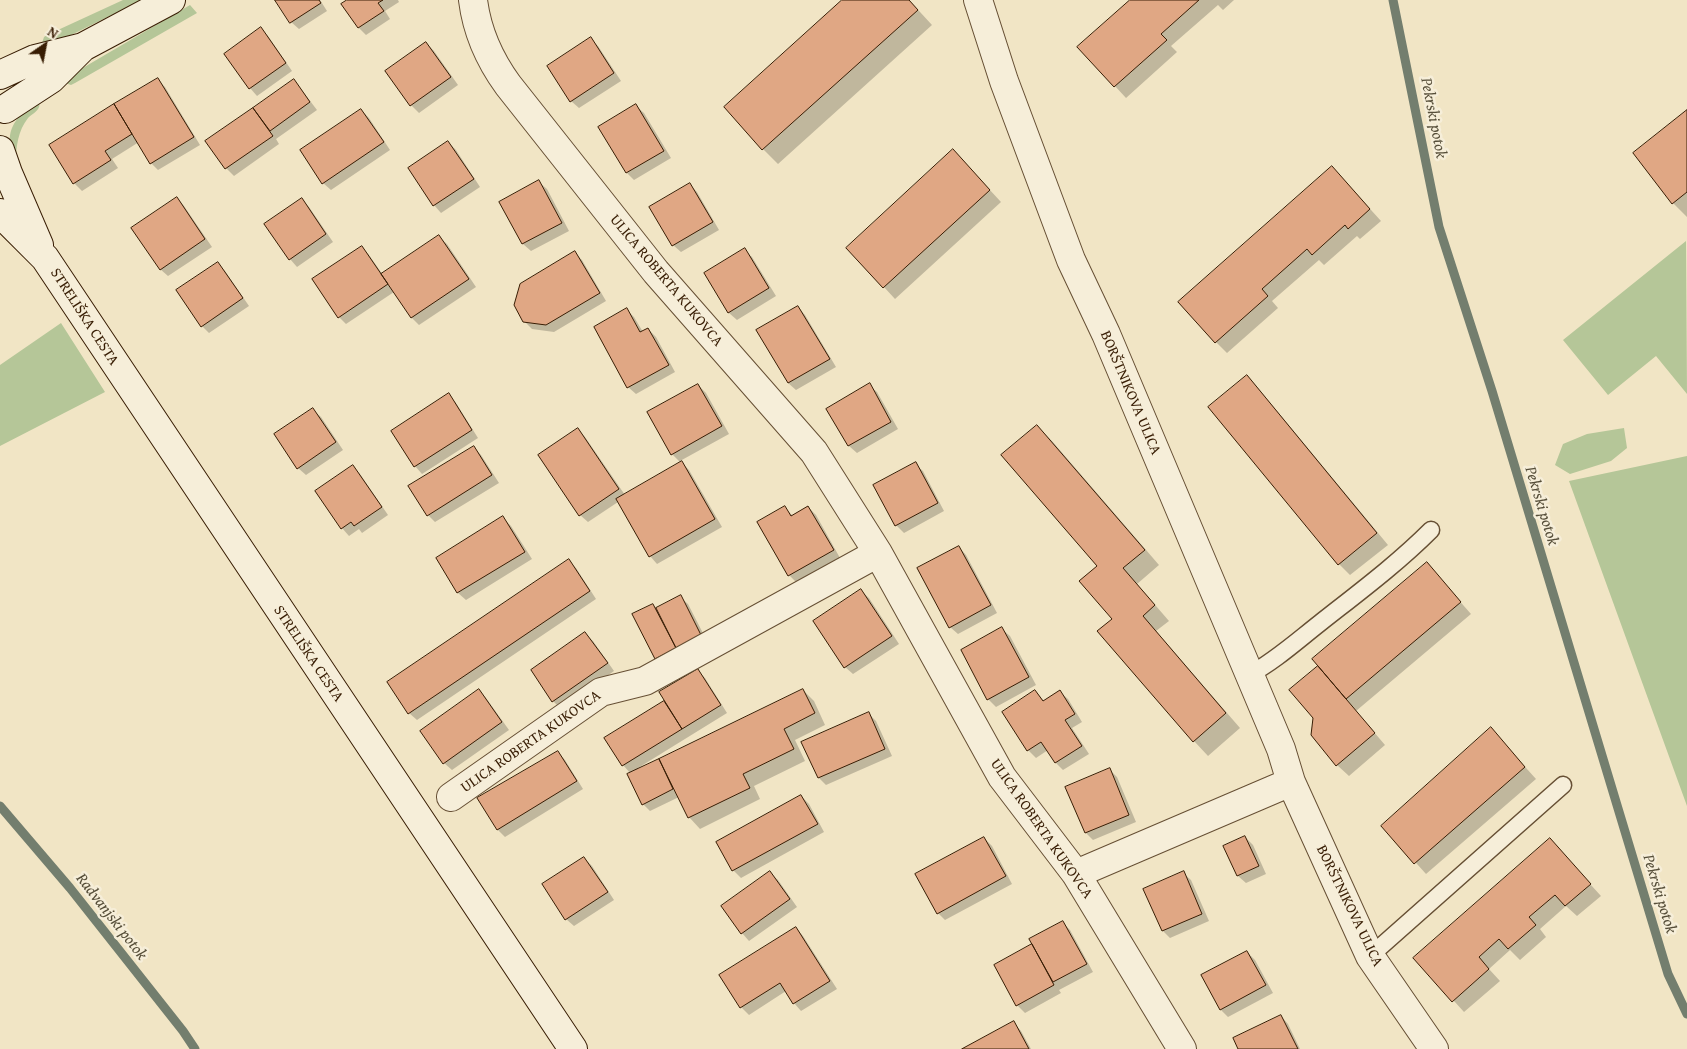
<!DOCTYPE html>
<meta charset="utf-8">
<style>
body{margin:0}
#map{position:relative;width:1687px;height:1049px;overflow:hidden;background:#f1e5c5;font-family:"Gentium Book Plus",serif}
canvas{display:block}
.north{position:absolute;left:20px;top:20px;width:50px;height:50px;-webkit-text-stroke:4px #f6eed9;paint-order:stroke;rotate:33deg;font-size:14px;font-weight:700;line-height:20px;text-align:center;color:#381d04}
.north::after{content:'';display:block;margin:auto;width:18px;height:22px;background:#381d04;clip-path:polygon(50% 0,100% 100%,50% 72%,0 100%)}
</style>
<div id="map">
<canvas width="1687" height="1049"></canvas>
<div class="north">N</div>
</div>
<script>
const g = document.querySelector('canvas').getContext('2d');
g.lineJoin = 'round';
function paint(path, color) { g.fillStyle = color; g.fill(path, 'evenodd'); }
function stroke(path, color, width, dash) { g.strokeStyle = color; g.lineWidth = width; g.lineCap = dash ? 'butt' : 'round'; g.setLineDash(dash || []); g.stroke(path); }
function write(font, color, halo, rows, align = 'center') {
  g.font = font + ' "Gentium Book Plus",serif'; g.lineWidth = 5; g.setLineDash([]); g.textBaseline = 'middle'; g.strokeStyle = halo; g.fillStyle = color; for (const [text, x, y, turn = 0] of rows) {
    g.save(); g.translate(x, y); g.rotate((+turn || 0) * Math.PI / 180); g.textAlign = isNaN(turn) ? turn : align; if (halo) g.strokeText(text, 0, 0); g.fillText(text, 0, 0); g.restore();
  }
}
paint(new Path2D(`
 M123,0H142L63,39L42,43L44,37L47,35Z
 M190,5L197,13L75,83L71,85L62,82L81,69Z
 M38,99C39,102 40,104 39,107C38,111 31,115 28,118C18,131 16,146 16,162C14,155 11,148 10,142C8,124 25,109 38,99Z
 M1686,241L1687,394L1656,356L1608,395L1563,340Z
 M61,323L105,392L0,446V365Z
 M1624,428L1627,448L1611,461L1570,474L1555,465L1563,444L1587,434Z
 M1687,456V806L1569,481Z`), '#b5c698');
paint(new Path2D(`
 M277,0H320L327,11L299,29L291,22Z
 M349,0H398L399,2L385,11L390,19L366,35L359,28L343,4Z
 M844,0H909L932,25L778,164L763,149Z
 M1132,0H1234L1223,10L1218,5L1171,46L1177,52L1126,98L1079,47Z
 M260,29L268,36L292,71L257,96L250,88Z
 M590,39L598,46L621,81L579,108L571,101Z
 M426,43L434,51L458,85L419,113L411,105L387,71Z
 M158,80L165,87L200,145L158,170L151,163L139,142L112,159L118,168L82,191L74,183L50,146Z
 M293,81L301,89L317,110L276,139L279,144L234,176L226,168L207,142Z
 M636,106L644,113L671,158L634,180L627,173Z
 M361,110L369,118L390,150L331,190L323,183Z
 M1687,112V217L1673,203Z
 M448,142L456,150L480,187L441,213L434,205Z
 M964,162L1001,202L895,299L848,248Z
 M1343,179L1381,221L1360,239L1357,236L1324,265L1319,260L1272,301L1278,308L1227,353L1216,342Z
 M539,182L547,189L569,231L531,251L523,244L501,202Z
 M689,184L697,192L719,230L681,252L673,245Z
 M177,198L184,206L212,247L168,276L160,269Z
 M302,200L309,207L333,242L297,267L290,259Z
 M439,237L447,244L476,287L419,325L412,318L394,292L346,324L339,317L362,247L369,255L383,275Z
 M744,250L752,257L776,296L737,320L729,313L705,274Z
 M575,253L582,260L606,301L554,332L532,329L524,321Z
 M218,264L225,271L249,306L209,333L202,326Z
 M798,307L805,315L836,367L796,390L788,383Z
 M627,310L634,317L643,332L648,329L656,337L675,372L636,394L628,387Z
 M1247,376L1258,388L1388,545L1350,575L1339,564Z
 M698,385L706,393L729,434L680,461L689,470L722,527L657,564L650,556L618,502L588,522L580,515L578,430L585,437L625,495L681,463L672,454Z
 M869,385L877,392L898,429L857,453L849,446L828,409Z
 M448,395L456,403L478,438L422,474L415,466Z
 M313,410L321,417L343,450L306,475L298,468Z
 M1037,426L1052,441L1159,565L1137,584L1169,621L1156,631L1240,728L1208,756L1194,741L1113,619L1098,566Z
 M473,447L481,455L499,483L435,522L428,515Z
 M915,464L923,471L944,511L904,533L896,525Z
 M353,467L360,474L388,515L362,533L359,529L349,536L342,528Z
 M808,507L816,515L840,558L797,583L789,575L785,508L793,516Z
 M503,518L511,526L532,559L466,600L458,593L438,558Z
 M959,547L966,555L997,613L958,634L950,627Z
 M568,561L576,568L596,599L417,720L409,713Z
 M1427,564L1471,614L1356,711L1385,745L1349,776L1337,765L1320,666Z
 M861,591L869,598L899,644L853,674L845,667Z
 M680,597L688,604L708,643L664,666L656,658L653,605L657,609Z
 M1002,629L1010,636L1036,685L996,707L988,699L962,651Z
 M585,634L593,641L614,671L561,709L553,701L532,670Z
 M697,670L705,678L727,713L638,768L639,770L803,690L814,701L825,725L795,740L805,761L754,786L760,799L700,829L689,817L679,797L650,811L643,804L631,774L623,765L605,738L666,701Z
 M479,690L486,698L509,730L452,770L444,763Z
 M1035,691L1045,702L1060,692L1068,699L1082,722L1072,728L1089,754L1063,770L1056,763L1048,750L1036,758L1028,750Z
 M869,714L876,721L892,756L826,785L819,778Z
 M1491,729L1536,779L1426,874L1383,826Z
 M558,752L565,760L583,789L505,837L498,830L479,799Z
 M1110,770L1117,777L1136,822L1093,840L1086,833L1067,788Z
 M801,796L809,804L824,832L741,878L733,870L718,842Z
 M1245,837L1253,845L1266,874L1246,883L1238,876L1225,846Z
 M984,838L992,846L1012,884L945,920L938,913Z
 M1550,840L1601,896L1577,916L1566,906L1540,929L1546,937L1520,960L1510,950L1489,969L1500,981L1464,1012L1415,958Z
 M584,858L592,866L614,900L574,926L566,919Z
 M770,873L778,880L797,907L749,941L742,933Z
 M1183,873L1191,880L1209,921L1170,938L1163,931Z
 M1062,922L1070,930L1093,972L1059,990L1061,993L1025,1013L1017,1005L996,965L1034,944Z
 M796,928L803,936L837,989L801,1011L794,1003L786,991L749,1015L741,1007Z
 M1247,952L1255,960L1273,993L1228,1017L1221,1010Z
 M1281,1016L1288,1024L1300,1049H1240Z
 M1014,1023L1021,1031L1031,1049H965Z`), '#0003');
stroke(new Path2D(`
 M1393,0L1439,227L1492,391L1668,974L1687,1014
 M0,806L70,888L183,1031L195,1049`), '#737e6e', 9);
const building = new Path2D(`
 M275,0H319L321,3L290,23Z
 M347,0H383L378,3L384,11L358,28L341,4Z
 M842,0H909L918,10L762,150L724,107Z
 M1130,0H1199L1161,34L1167,40L1114,87L1077,47Z
 M261,27L286,63L249,89L224,54Z
 M591,37L614,73L570,102L547,66Z
 M426,42L451,77L410,106L385,71Z
 M158,78L194,137L150,164L114,104Z
 M294,79L310,102L270,131L253,108Z
 M114,104L132,134L105,151L111,160L73,184L49,145Z
 M636,104L664,151L626,173L598,127Z
 M253,108L273,136L225,169L205,141Z
 M361,109L384,142L322,184L300,150Z
 M1687,110V192L1672,204L1633,153Z
 M448,141L474,179L433,206L408,168Z
 M953,149L990,190L883,288L846,248Z
 M1332,166L1370,209L1348,229L1345,225L1312,255L1307,249L1262,289L1268,296L1215,343L1178,302Z
 M539,180L562,223L522,244L499,202Z
 M690,183L713,222L672,246L649,207Z
 M177,197L205,239L160,270L131,228Z
 M302,198L326,234L289,260L264,224Z
 M439,235L469,279L411,318L381,274Z
 M362,246L388,284L338,318L312,279Z
 M745,248L769,288L728,313L704,273Z
 M575,251L600,293L546,325L523,322L514,305L520,284Z
 M218,262L243,298L201,327L176,290Z
 M798,306L830,359L788,383L756,330Z
 M627,308L640,332L648,328L669,365L627,388L594,327Z
 M1247,375L1377,533L1338,565L1208,407Z
 M870,383L891,422L848,446L826,409Z
 M698,384L722,426L671,455L647,412Z
 M449,393L472,430L414,467L391,431Z
 M313,408L336,442L297,469L274,434Z
 M1037,425L1145,550L1123,568L1155,605L1143,616L1226,713L1193,742L1097,631L1112,619L1079,581L1097,566L1001,455Z
 M578,428L619,489L579,516L538,455Z
 M474,446L492,475L427,516L408,486Z
 M682,461L715,519L649,557L616,499Z
 M916,462L938,503L895,526L873,485Z
 M353,465L382,507L354,526L351,522L341,529L315,491Z
 M785,506L791,516L808,506L834,550L788,576L757,522Z
 M503,516L525,552L457,593L436,558Z
 M959,546L991,605L949,628L917,568Z
 M569,559L590,591L408,714L387,682Z
 M1427,562L1461,602L1346,699L1312,659Z
 M861,589L892,636L844,668L813,621Z
 M681,595L701,635L676,648L656,608Z
 M653,604L676,648L655,659L632,614Z
 M1002,627L1029,677L987,700L961,650Z
 M585,632L608,663L552,702L531,670Z
 M1318,666L1375,733L1336,766L1311,735L1313,718L1289,690Z
 M698,669L721,705L682,729L659,692Z
 M479,689L502,722L443,764L420,731Z
 M803,689L815,713L784,729L794,749L743,774L750,788L688,818L659,759Z
 M1035,690L1043,701L1060,690L1075,714L1065,720L1082,746L1055,763L1041,742L1027,751L1002,712Z
 M664,701L682,729L622,766L604,738Z
 M869,712L885,749L818,778L801,742Z
 M1491,727L1525,767L1414,864L1381,826Z
 M558,751L577,781L497,830L477,798Z
 M659,759L673,789L642,805L627,774Z
 M1110,768L1129,815L1085,833L1065,787Z
 M801,795L818,824L732,871L716,842Z
 M1245,836L1259,866L1237,876L1223,846Z
 M984,837L1006,876L937,914L915,874Z
 M1550,838L1591,884L1565,906L1555,895L1529,917L1536,925L1508,949L1499,939L1479,957L1489,969L1452,1002L1413,958Z
 M584,857L608,892L565,920L542,884Z
 M770,871L790,899L741,934L721,906Z
 M1184,871L1202,914L1162,931L1143,889Z
 M1063,921L1087,964L1053,982L1029,939Z
 M796,927L830,981L793,1004L780,983L740,1008L719,975Z
 M1032,944L1054,985L1016,1006L994,965Z
 M1247,951L1266,985L1220,1010L1201,975Z
 M1281,1015L1298,1049H1238L1233,1038Z
 M1014,1021L1029,1049H962Z`);
paint(building, '#e0a784');
stroke(building, '#381d04', 1);
const lane = new Path2D(`
 M1249,675C1275,661 1297,641 1320,623C1358,593 1397,564 1431,530
 M1370,956L1563,785`);
const street = new Path2D(`
 M473,0C477,32 489,59 508,85L656,272L814,452L878,553L1002,777L1076,874L1182,1049
 M978,0L1004,81L1071,260L1106,334L1281,749L1291,782
 M451,797L601,692L645,681L878,553
 M1076,874L1291,782L1370,956L1434,1049`);
const secondary = new Path2D(`
 M0,75L35,59L83,47L171,0
 M5,109L51,79L83,47
 M0,150L8,173L39,245
 M0,213L45,258L573,1049`);
stroke(lane, '#664f34', 19);
stroke(street, '#664f34', 30);
stroke(secondary, '#381d04', 30);
stroke(lane, '#f6eed9', 16);
stroke(street, '#f6eed9', 28);
stroke(secondary, '#f6eed9', 28);
write('15px', '#381d04', '#f6eed9', [
 ["ULICA ROBERTA KUKOVCA",666,281,50],
 ["STRELIŠKA CESTA",84,317,57],
 ["BORŠTNIKOVA ULICA",1130,393,67],
 ["STRELIŠKA CESTA",308,654,56],
 ["ULICA ROBERTA KUKOVCA",531,742,-35],
 ["ULICA ROBERTA KUKOVCA",1041,829,55],
 ["BORŠTNIKOVA ULICA",1349,906,64]
]);
write('italic 16px', '#564e39', '#f6eed9', [
 ["Pekrski potok",1433,118,79],
 ["Pekrski potok",1541,506,73],
 ["Pekrski potok",1659,894,73],
 ["Radvanjski potok",111,917,52]
]);
</script>
